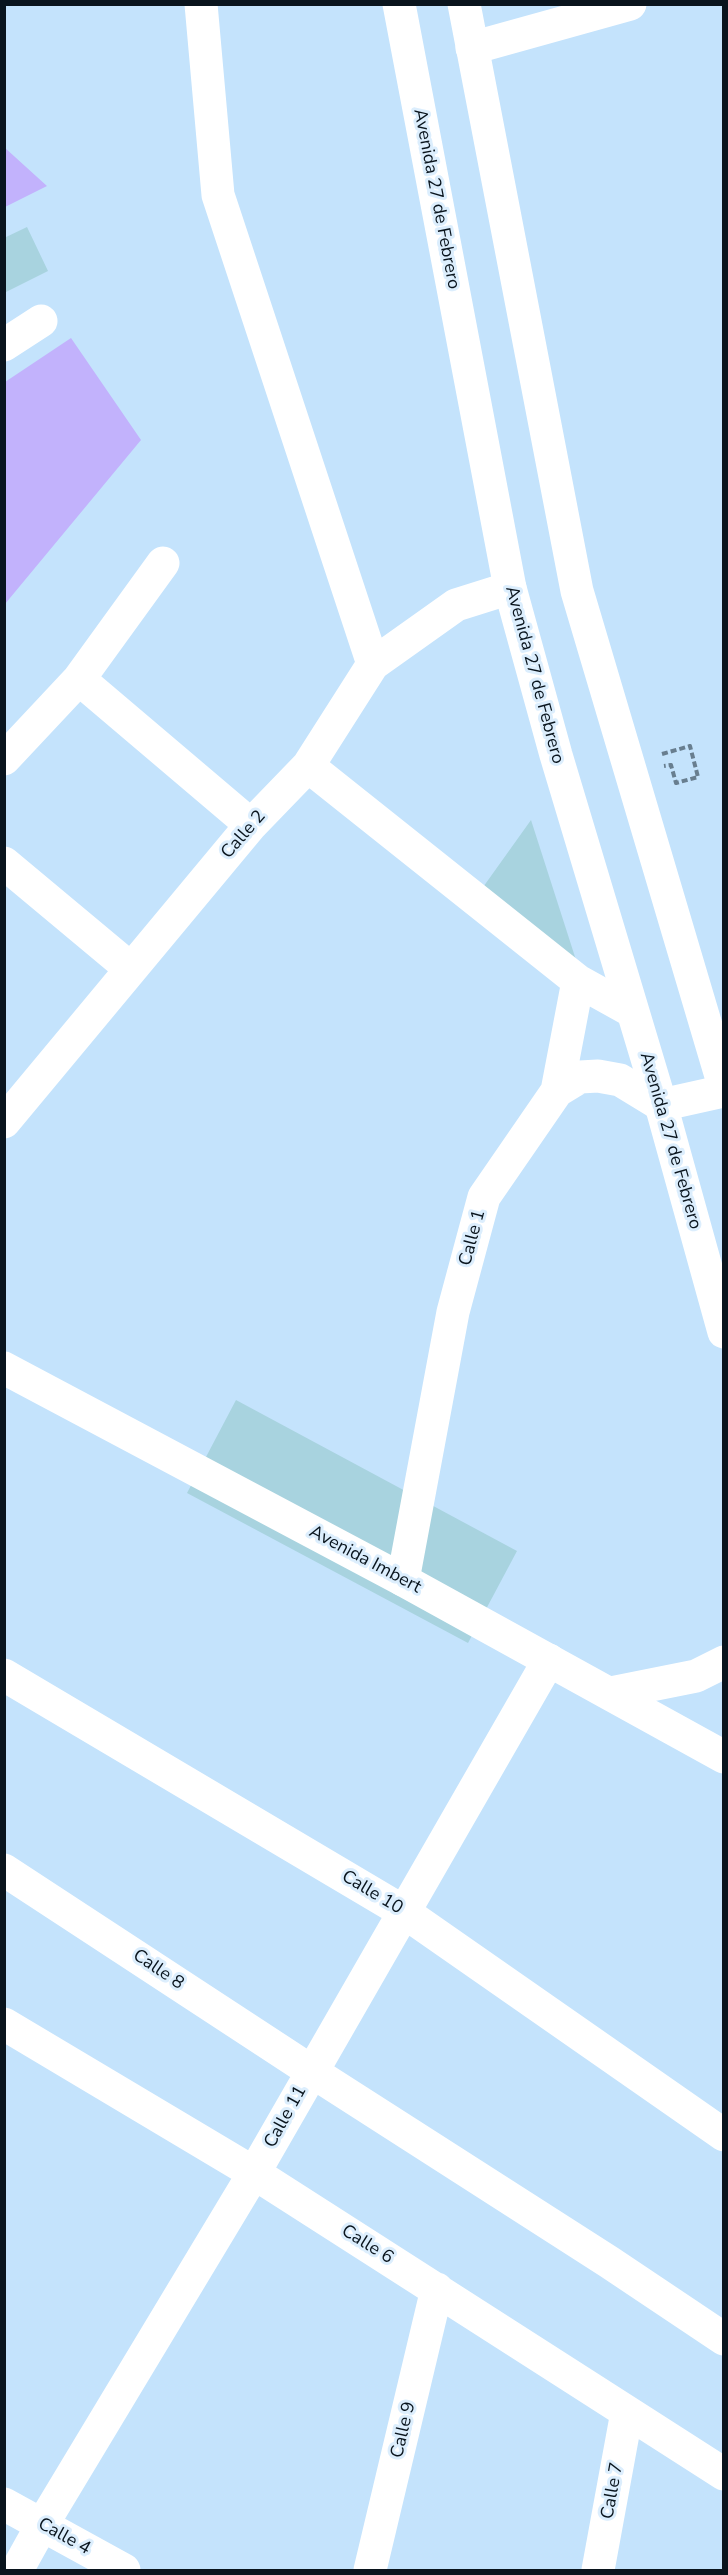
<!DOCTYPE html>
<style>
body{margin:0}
#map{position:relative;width:728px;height:2575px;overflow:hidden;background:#c4e3fc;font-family:"Nunito Sans",sans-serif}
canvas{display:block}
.frame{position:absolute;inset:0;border:6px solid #09141d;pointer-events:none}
</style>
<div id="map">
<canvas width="728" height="2575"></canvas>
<div class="frame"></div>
</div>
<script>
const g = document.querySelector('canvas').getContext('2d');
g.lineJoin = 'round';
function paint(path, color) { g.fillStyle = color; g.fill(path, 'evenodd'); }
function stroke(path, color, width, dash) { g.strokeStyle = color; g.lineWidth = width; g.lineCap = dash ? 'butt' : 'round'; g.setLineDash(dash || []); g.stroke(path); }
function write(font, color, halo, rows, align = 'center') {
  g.font = font + ' "Nunito Sans",sans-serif'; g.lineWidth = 6; g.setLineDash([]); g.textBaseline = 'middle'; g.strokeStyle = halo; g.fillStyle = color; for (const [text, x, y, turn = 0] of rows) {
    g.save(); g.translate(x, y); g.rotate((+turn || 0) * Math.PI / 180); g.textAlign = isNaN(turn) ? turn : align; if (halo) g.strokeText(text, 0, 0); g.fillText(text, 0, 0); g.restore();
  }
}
paint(new Path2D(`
 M4,147L47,186L5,207H4Z
 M71,338L141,440L5,604V382Z`), '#c2b2fc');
paint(new Path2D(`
 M27,227L48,271L4,293V238Z
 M531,820L576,960L481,890Z
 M236,1400L517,1551L468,1643L187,1493Z`), '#a8d3df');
stroke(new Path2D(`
 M662,754L690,746L698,777L676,783L671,765L664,766`), '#687e8f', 4, [6, 3]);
stroke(new Path2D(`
 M201,4L218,195L373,664
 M472,48L630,4
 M4,345L41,321
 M79,679L251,825
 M4,759L79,679L163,563
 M308,766L578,981L632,1011
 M4,863L131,969
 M557,1091L578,981
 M4,1122L251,825L308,766L373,664L456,605L510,588
 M403,1580L453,1312L484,1197L557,1091L580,1077L598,1076L620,1080L661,1105L724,1091
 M4,1675L404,1912L724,2135
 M4,1870L311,2071L609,2262L724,2339
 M4,2024L254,2173L724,2474
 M4,2504L124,2570
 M17,2570L42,2525L254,2173L549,1660
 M370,2570L437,2289
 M598,2570L627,2412`), '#fff', 33);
stroke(new Path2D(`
 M399,4L510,588L556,755L661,1105L724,1332
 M464,4L577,591L724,1086
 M4,1368L403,1580L724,1757
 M611,1693L696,1676L724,1662`), '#fff', 33);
write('18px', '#09141d', '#dceefd', [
 ["Avenida 27 de Febrero",436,199,79],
 ["Avenida 27 de Febrero",534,675,75],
 ["Calle 2",244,835,-49],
 ["Avenida 27 de Febrero",670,1141,74],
 ["Calle 1",473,1238,-75],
 ["Avenida Imbert",365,1560,28],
 ["Calle 10",372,1893,31],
 ["Calle 8",158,1970,34],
 ["Calle 11",286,2117,-61],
 ["Calle 6",367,2245,32],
 ["Calle 9",404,2430,-77],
 ["Calle 7",613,2491,-80],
 ["Calle 4",64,2537,29]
]);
</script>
